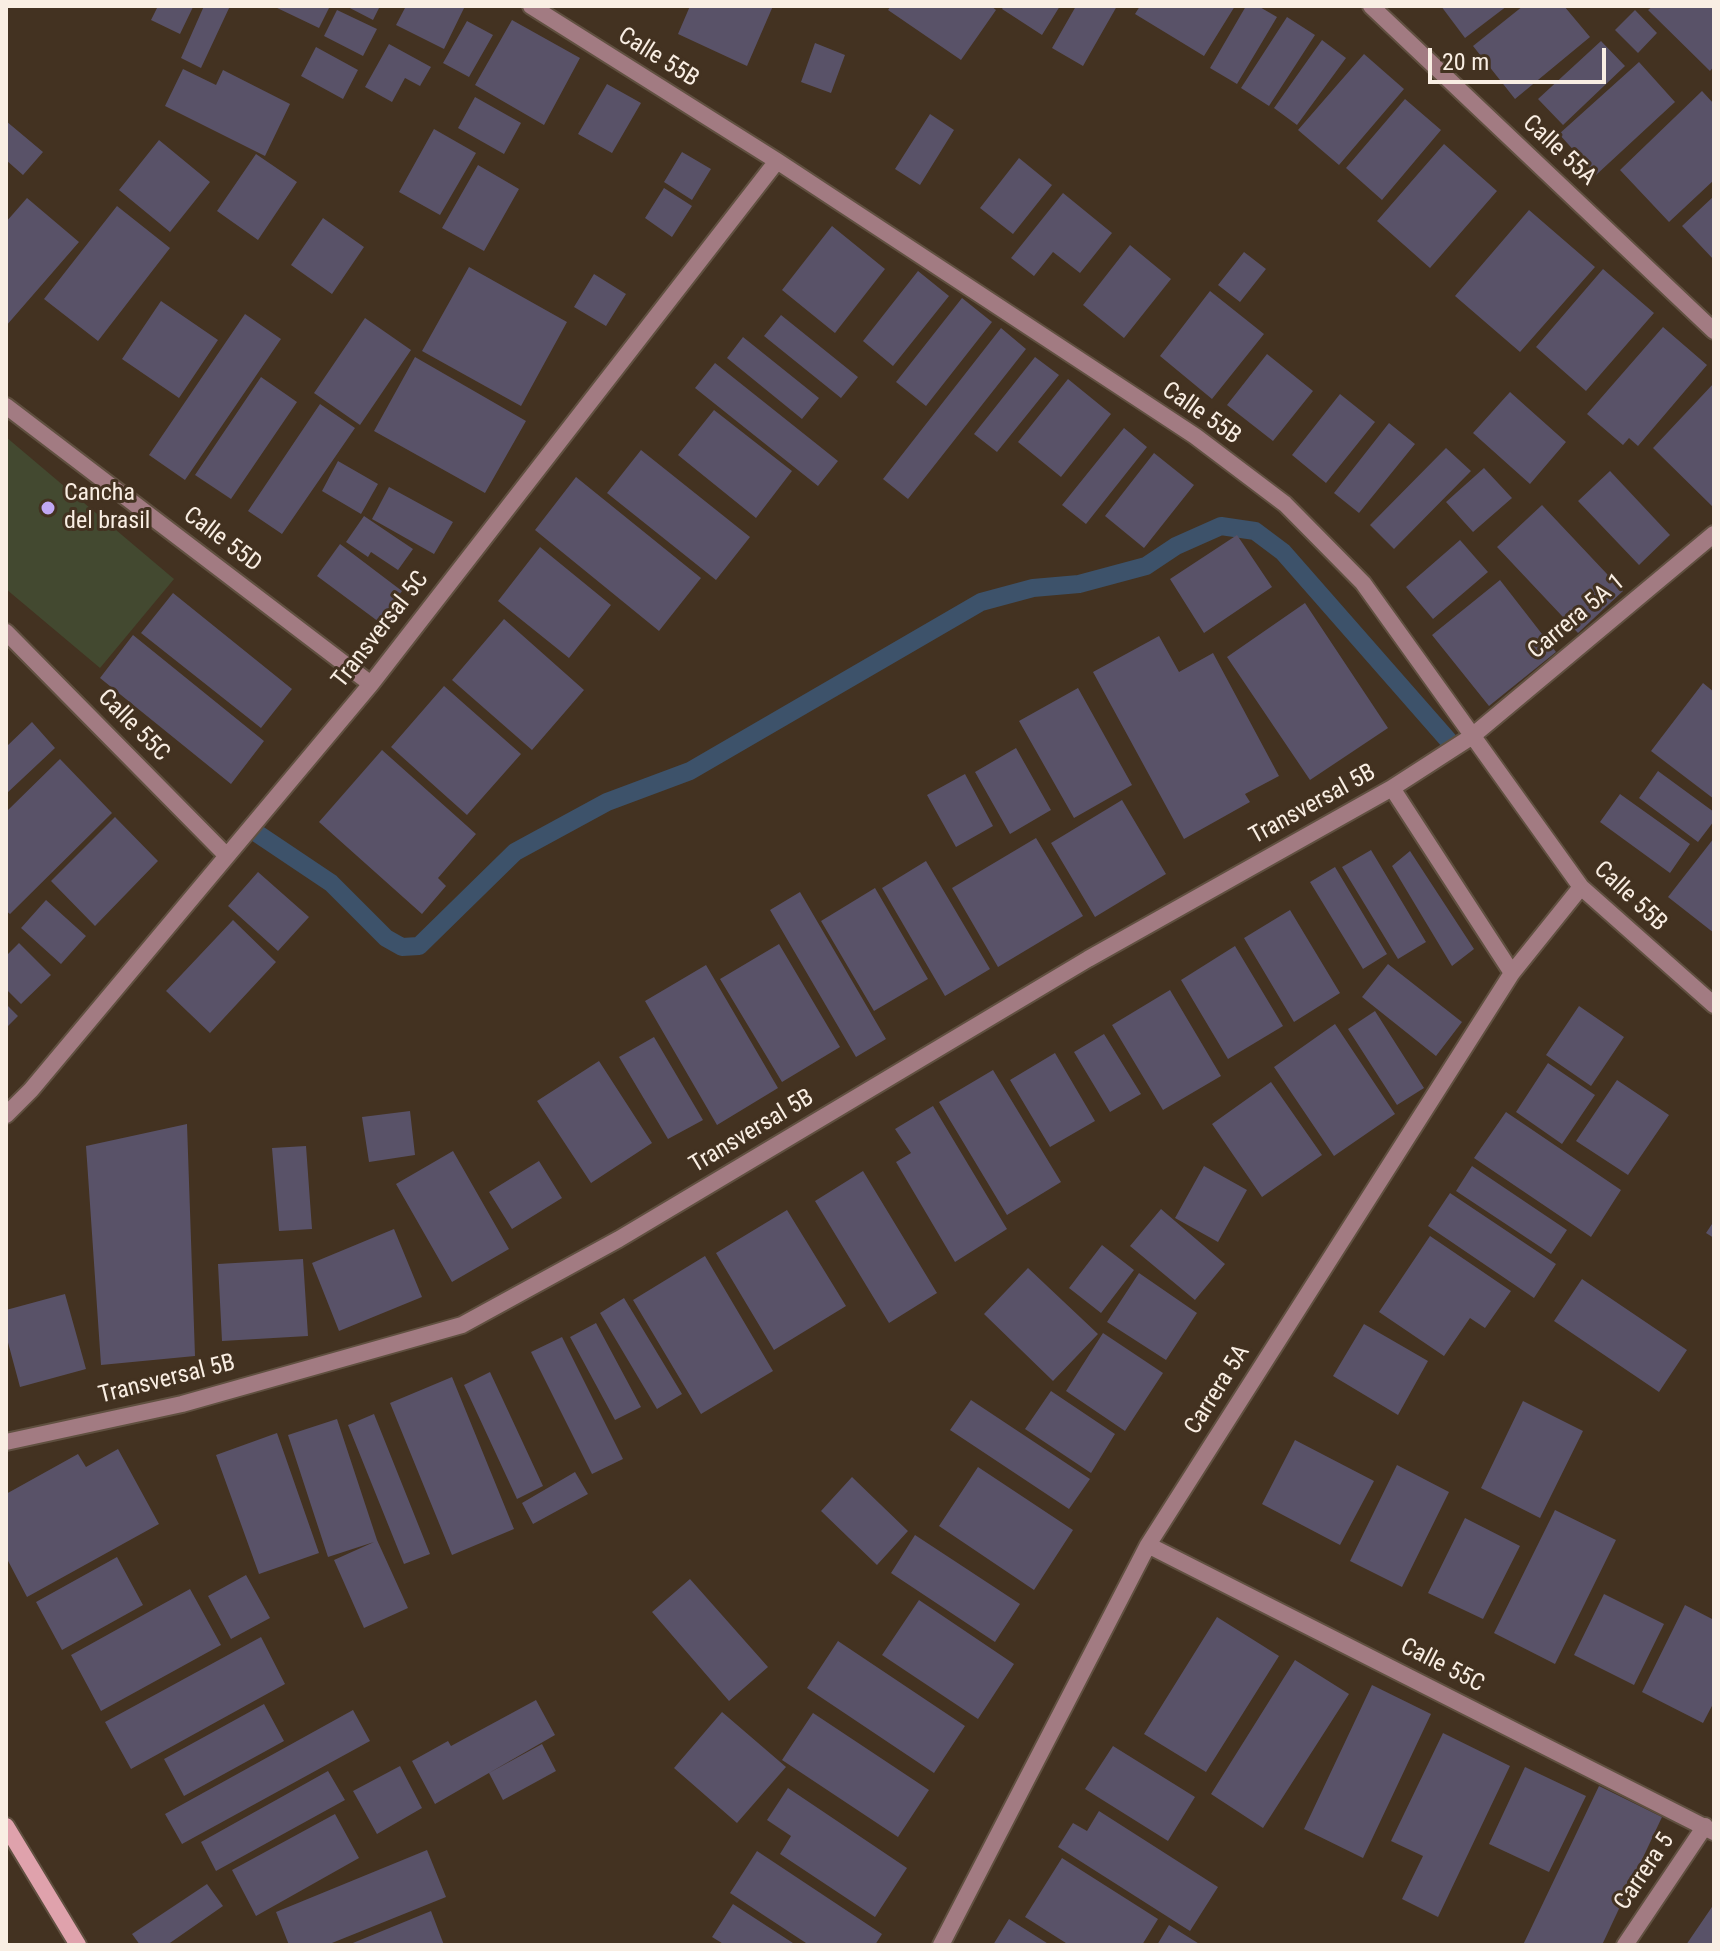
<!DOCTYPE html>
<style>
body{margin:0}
#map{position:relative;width:1720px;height:1951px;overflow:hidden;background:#433221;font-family:"Roboto Condensed",sans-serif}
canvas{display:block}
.frame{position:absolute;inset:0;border:8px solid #f9eee3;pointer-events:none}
.scale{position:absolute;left:1428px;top:48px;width:178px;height:36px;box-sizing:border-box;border:4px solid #f9eee3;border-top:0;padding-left:10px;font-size:24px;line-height:28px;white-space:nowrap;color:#f9eee3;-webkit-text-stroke:6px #433221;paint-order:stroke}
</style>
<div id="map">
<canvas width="1720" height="1951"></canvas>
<div class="frame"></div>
<div class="scale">20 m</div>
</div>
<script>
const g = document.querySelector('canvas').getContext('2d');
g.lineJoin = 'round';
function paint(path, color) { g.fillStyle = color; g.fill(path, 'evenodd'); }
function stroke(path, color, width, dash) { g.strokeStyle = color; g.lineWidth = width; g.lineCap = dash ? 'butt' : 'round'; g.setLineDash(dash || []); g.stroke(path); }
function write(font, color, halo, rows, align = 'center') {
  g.font = font + ' "Roboto Condensed",sans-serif'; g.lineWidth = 6; g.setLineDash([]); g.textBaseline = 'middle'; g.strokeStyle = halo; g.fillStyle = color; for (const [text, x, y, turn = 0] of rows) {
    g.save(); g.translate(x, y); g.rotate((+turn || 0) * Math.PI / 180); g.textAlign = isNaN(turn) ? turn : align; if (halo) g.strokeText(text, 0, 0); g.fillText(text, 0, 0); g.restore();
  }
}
paint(new Path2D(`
 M6,437L174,579L100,668L6,589Z`), '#434930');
stroke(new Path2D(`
 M249,828L331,883L386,938L402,947L419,946L515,852L607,802L690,771L981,602L1033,588L1079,584L1146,566L1176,546L1221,526L1255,531L1283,552L1455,748`), '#3d526a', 18);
paint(new Path2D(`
 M158,6L193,7L180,34L151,20Z
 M204,6H230L201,68L181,58Z
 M273,6H330L319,28Z
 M346,6H380L373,20Z
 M406,6H465L444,49L396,25Z
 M690,6H773L747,66L678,34Z
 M891,6H991L996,10L961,60L888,10Z
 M1004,6H1060L1042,35L1002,9Z
 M1076,6H1117L1083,66L1052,48Z
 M1140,6H1235L1204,56L1135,14Z
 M1246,6H1258L1277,17L1237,84L1210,68Z
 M1441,6H1507L1465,38Z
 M1523,6H1564L1590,37L1515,99L1473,46Z
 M1653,6H1714V66L1710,71L1648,10Z
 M337,10L377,29L363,56L324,36Z
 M1635,10L1657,33L1638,53L1615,30Z
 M1287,17L1315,35L1269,106L1241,88Z
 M512,20L580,58L544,125L475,85Z
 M467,21L493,35L469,77L443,63Z
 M1322,40L1346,58L1297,125L1274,108Z
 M1601,41L1625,66L1563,125L1538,99Z
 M815,43L845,55L831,93L801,82Z
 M389,44L431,67L420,86L405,78L392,102L365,87Z
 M316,47L358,70L343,99L301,76Z
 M1364,54L1404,89L1339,165L1298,130Z
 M1639,62L1675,102L1596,175L1559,134Z
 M183,69L216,85L223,70L290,104L265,156L165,106Z
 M607,84L641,103L612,153L578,134Z
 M1702,91L1714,104V180L1669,222L1620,170Z
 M475,97L521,123L504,154L458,128Z
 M1405,99L1441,130L1382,200L1346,168Z
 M930,114L954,130L920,185L895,169Z
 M6,121L43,152L23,175L6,160Z
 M434,129L476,153L440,215L399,192Z
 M159,140L210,182L170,232L119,190Z
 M1444,144L1497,191L1430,268L1377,221Z
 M682,152L711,169L692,200L664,182Z
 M256,154L297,182L258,240L217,211Z
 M1019,158L1052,185L1013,234L980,208Z
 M478,165L519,189L484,251L442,228Z
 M664,188L692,206L672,237L645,218Z
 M1063,193L1112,233L1080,273L1053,252L1034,276L1011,258Z
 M1714,196V260L1682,226Z
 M27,198L79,242L6,326V222Z
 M117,206L170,248L98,341L44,299Z
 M1529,210L1595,267L1520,352L1455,296Z
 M323,218L364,247L332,294L291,265Z
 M832,226L885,269L835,333L782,290Z
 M1130,245L1171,279L1124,338L1083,305Z
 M1244,252L1266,269L1240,302L1218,285Z
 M469,267L567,322L521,406L422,351Z
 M1603,269L1654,313L1586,391L1536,347Z
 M918,271L949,296L893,366L863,341Z
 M594,274L626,294L606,326L574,307Z
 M1210,291L1264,334L1212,399L1160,356Z
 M962,298L992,322L926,406L896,382Z
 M161,301L218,340L179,398L122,359Z
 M245,314L281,339L185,480L149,455Z
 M781,315L858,377L841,398L764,336Z
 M365,318L411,350L360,425L314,393Z
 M1663,327L1707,365L1638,446L1629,438L1623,445L1587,414Z
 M1001,328L1026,349L908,499L883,479Z
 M743,337L819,398L802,419L727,358Z
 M1267,354L1313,391L1273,441L1227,405Z
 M415,357L526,421L485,493L374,431Z
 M1035,357L1059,375L997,452L974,434Z
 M715,363L838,461L818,486L695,388Z
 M261,377L297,402L231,499L195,475Z
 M1068,379L1111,414L1061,477L1018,442Z
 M1714,383V508L1653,448Z
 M1510,392L1566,442L1530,484L1473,433Z
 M1340,394L1375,422L1326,483L1292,455Z
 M320,404L355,428L282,534L248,511Z
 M714,410L792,471L756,518L678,455Z
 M1389,423L1415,444L1359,513L1334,493Z
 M1124,428L1147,447L1086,524L1062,505Z
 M1446,448L1471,471L1394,549L1370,525Z
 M641,450L750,537L716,580L607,493Z
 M1154,453L1194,485L1144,548L1105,516Z
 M338,461L378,484L361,514L322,491Z
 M1484,468L1512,498L1473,532L1446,502Z
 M1610,471L1670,535L1639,565L1578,501Z
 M576,477L701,578L659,631L535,530Z
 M389,487L453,522L434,554L372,519Z
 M1542,505L1623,591L1578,633L1497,547Z
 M364,516L413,549L398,570L371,552L368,557L346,542Z
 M1237,535L1272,587L1204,633L1170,579Z
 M1460,540L1488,572L1433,619L1406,587Z
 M340,544L402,591L379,622L317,576Z
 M540,547L611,605L569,658L498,601Z
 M1500,580L1556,652L1489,706L1432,635Z
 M173,593L292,689L261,728L141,633Z
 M1305,603L1388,728L1310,780L1227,657Z
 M504,619L584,690L532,750L452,680Z
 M133,635L264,741L231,784L100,678Z
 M1159,636L1179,672L1213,653L1279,776L1245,794L1250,802L1184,839L1093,672Z
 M1703,683L1714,692V799L1651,751Z
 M444,686L521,754L467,815L391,747Z
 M1078,688L1132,785L1074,818L1019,721Z
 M32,722L55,748L6,794V747Z
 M1016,748L1051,810L1010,834L975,772Z
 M382,750L476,834L438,878L446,886L422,914L319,822Z
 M60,759L112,813L10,914L6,911V812Z
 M1658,771L1714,812V821L1698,842L1639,798Z
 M965,774L993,826L956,847L927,795Z
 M1620,794L1690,844L1670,873L1600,822Z
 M1122,800L1166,874L1095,917L1051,843Z
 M115,817L158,861L95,926L51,881Z
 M1036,838L1083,916L998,967L952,888Z
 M1714,838V933L1668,897Z
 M1371,850L1426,942L1398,959L1342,867Z
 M1410,851L1474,949L1452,966L1392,866Z
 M926,861L990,969L945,996L882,888Z
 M1335,867L1387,954L1363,969L1310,882Z
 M258,872L309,917L278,951L228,906Z
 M875,888L928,979L874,1011L821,921Z
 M800,892L886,1039L856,1057L770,910Z
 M46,900L86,936L61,964L21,928Z
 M1290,910L1340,993L1294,1022L1244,938Z
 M233,920L276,962L210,1033L166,991Z
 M19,943L51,975L21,1004L6,989V956Z
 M779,944L840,1047L782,1082L720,979Z
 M1235,946L1283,1026L1228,1059L1181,980Z
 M1388,964L1462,1022L1436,1056L1362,997Z
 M706,965L778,1088L717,1125L645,1001Z
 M1170,990L1221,1076L1163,1110L1112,1025Z
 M6,1004L18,1016L6,1028Z
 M1579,1006L1624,1037L1591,1086L1546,1055Z
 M1375,1011L1424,1088L1397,1105L1348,1029Z
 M1335,1024L1395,1114L1334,1156L1274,1067Z
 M1104,1034L1141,1094L1110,1112L1074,1052Z
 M654,1037L703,1120L668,1139L619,1057Z
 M1055,1053L1095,1121L1050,1147L1010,1080Z
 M599,1061L652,1143L591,1183L537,1101Z
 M1548,1063L1595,1095L1562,1144L1516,1112Z
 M993,1070L1061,1182L1007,1215L939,1102Z
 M1617,1080L1669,1115L1628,1175L1576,1141Z
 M1271,1082L1322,1155L1262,1197L1212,1124Z
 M933,1106L1007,1229L955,1262L896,1162L911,1153L895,1129Z
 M410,1111L415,1155L369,1162L362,1117Z
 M1506,1112L1621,1190L1591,1237L1474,1158Z
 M187,1124L195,1356L101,1365L86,1146Z
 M306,1146L312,1229L279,1231L272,1148Z
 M453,1151L509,1249L452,1282L396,1184Z
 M539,1161L562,1198L512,1229L489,1192Z
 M1204,1166L1247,1190L1218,1242L1175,1218Z
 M1472,1166L1567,1230L1551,1254L1456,1191Z
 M863,1171L937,1293L889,1323L815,1201Z
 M1450,1193L1556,1264L1534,1298L1428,1226Z
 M1161,1209L1225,1264L1195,1300L1130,1246Z
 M787,1210L846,1306L774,1350L716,1253Z
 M1714,1221V1238L1706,1233Z
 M394,1229L422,1297L339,1331L312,1263Z
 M1430,1236L1511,1291L1485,1328L1470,1318L1444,1356L1379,1312Z
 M1102,1245L1134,1270L1101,1313L1069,1288Z
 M705,1256L773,1371L701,1414L633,1300Z
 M303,1259L308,1336L222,1341L218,1264Z
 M1028,1268L1098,1334L1053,1381L984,1314Z
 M1139,1273L1197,1313L1166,1360L1107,1322Z
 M1582,1279L1687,1350L1659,1392L1554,1321Z
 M65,1294L86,1369L20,1387L6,1335V1310Z
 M624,1298L682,1394L657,1409L600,1313Z
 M596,1323L641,1407L615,1420L570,1337Z
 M1364,1324L1428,1361L1398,1415L1333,1376Z
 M1103,1333L1163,1373L1125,1431L1066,1391Z
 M562,1337L623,1459L592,1474L531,1352Z
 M490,1372L543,1486L517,1499L464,1385Z
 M452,1377L514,1529L452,1555L390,1403Z
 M1051,1391L1115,1434L1091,1473L1025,1429Z
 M971,1400L1090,1479L1069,1509L950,1430Z
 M1523,1401L1583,1431L1540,1518L1481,1488Z
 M374,1414L430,1554L404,1564L348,1425Z
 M337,1419L377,1540L408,1608L364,1628L334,1560L374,1542L328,1557L288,1435Z
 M277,1433L319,1553L259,1574L216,1455Z
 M1295,1440L1374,1481L1340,1545L1262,1504Z
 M118,1449L159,1524L27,1597L6,1557V1494L78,1454L86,1467Z
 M1397,1465L1449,1492L1402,1587L1350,1561Z
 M978,1467L1073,1530L1034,1590L939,1526Z
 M575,1472L588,1494L533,1524L522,1503Z
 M852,1477L908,1531L877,1565L821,1511Z
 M1555,1510L1616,1540L1555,1664L1494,1633Z
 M1465,1518L1520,1546L1483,1619L1428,1593Z
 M915,1535L1020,1604L995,1642L891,1573Z
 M117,1557L143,1605L62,1650L36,1602Z
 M246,1575L270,1618L231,1639L208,1596Z
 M690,1579L768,1667L729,1701L652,1612Z
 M190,1589L221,1645L101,1711L71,1655Z
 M1604,1594L1664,1624L1634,1685L1574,1655Z
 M919,1600L1014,1664L978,1719L882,1655Z
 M1685,1605L1714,1620V1702L1703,1723L1642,1692Z
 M1217,1617L1279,1656L1206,1772L1144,1734Z
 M261,1637L285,1684L131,1769L105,1722Z
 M838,1641L965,1726L934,1773L807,1688Z
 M1295,1660L1349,1694L1263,1828L1211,1794Z
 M1372,1685L1431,1714L1363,1858L1304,1829Z
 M536,1700L555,1735L435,1804L412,1761L448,1741L451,1746Z
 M264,1704L284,1741L184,1796L164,1759Z
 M353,1710L370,1741L182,1844L165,1814Z
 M722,1712L786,1767L737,1823L674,1768Z
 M813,1713L929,1790L898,1837L782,1760Z
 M1443,1733L1510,1766L1438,1917L1402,1899L1423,1856L1391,1841Z
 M542,1744L556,1771L503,1800L489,1773Z
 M1113,1746L1195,1797L1168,1841L1085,1789Z
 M400,1766L422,1808L377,1834L353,1791Z
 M1525,1767L1586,1796L1549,1872L1489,1844Z
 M328,1771L345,1800L216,1871L201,1842Z
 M1599,1786L1662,1817L1602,1945H1523Z
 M788,1788L907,1868L875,1917L780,1854L791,1836L767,1820Z
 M1099,1811L1218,1887L1190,1931L1058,1847L1073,1823L1087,1831Z
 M335,1814L359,1858L256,1916L232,1870Z
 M427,1850L446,1897L327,1945H289L276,1912Z
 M757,1851L882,1934L875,1945H809L730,1893Z
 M1062,1858L1158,1919L1142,1945H1069L1025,1917Z
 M207,1884L223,1906L167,1945H140L132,1934Z
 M733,1904L796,1945H725L712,1937Z
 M1714,1904V1945H1686Z
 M431,1911L444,1945H348Z
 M1009,1919L1050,1945H993Z
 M1169,1925L1201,1945H1157Z`), '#595268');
const street = new Path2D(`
 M531,6L777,161L1195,436L1285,504L1363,583L1581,887L1714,1005
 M1371,6L1714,331
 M6,406L371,684
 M6,632L226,855
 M1392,788L1512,973
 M6,1115L31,1090L371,684L777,161
 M6,1442L182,1404L462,1325L619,1239L1088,959L1392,788L1471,737L1714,534
 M1148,1545L1714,1832
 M941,1945L1148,1545L1512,973L1581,887
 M1625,1945L1705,1826`);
const secondary = new Path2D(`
 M6,1826L78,1945`);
stroke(street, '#605040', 20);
stroke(secondary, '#605040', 20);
stroke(street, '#a27b82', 16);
stroke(secondary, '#dfa2ac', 16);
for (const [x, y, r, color] of [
 [48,508,8,"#c1a8f3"]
]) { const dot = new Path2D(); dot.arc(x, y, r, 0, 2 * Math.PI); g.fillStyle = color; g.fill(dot); stroke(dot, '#433221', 3); }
write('24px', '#f9eee3', '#433221', [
 ["Calle 55B",658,58,32],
 ["Calle 55A",1559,151,43],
 ["Calle 55B",1201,414,35],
 ["Calle 55D",222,540,37],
 ["Carrera 5A 1",1577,617,-40],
 ["Transversal 5C",381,630,-52],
 ["Calle 55C",133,726,45],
 ["Transversal 5B",1313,805,-29],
 ["Calle 55B",1630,897,43],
 ["Transversal 5B",752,1132,-31],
 ["Transversal 5B",167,1380,-14],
 ["Carrera 5A",1218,1390,-58],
 ["Calle 55C",1442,1666,27],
 ["Carrera 5",1645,1872,-56]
]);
write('24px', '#f9eee3', '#433221', [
 ["Cancha",64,494],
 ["del brasil",64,522]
], 'left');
</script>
